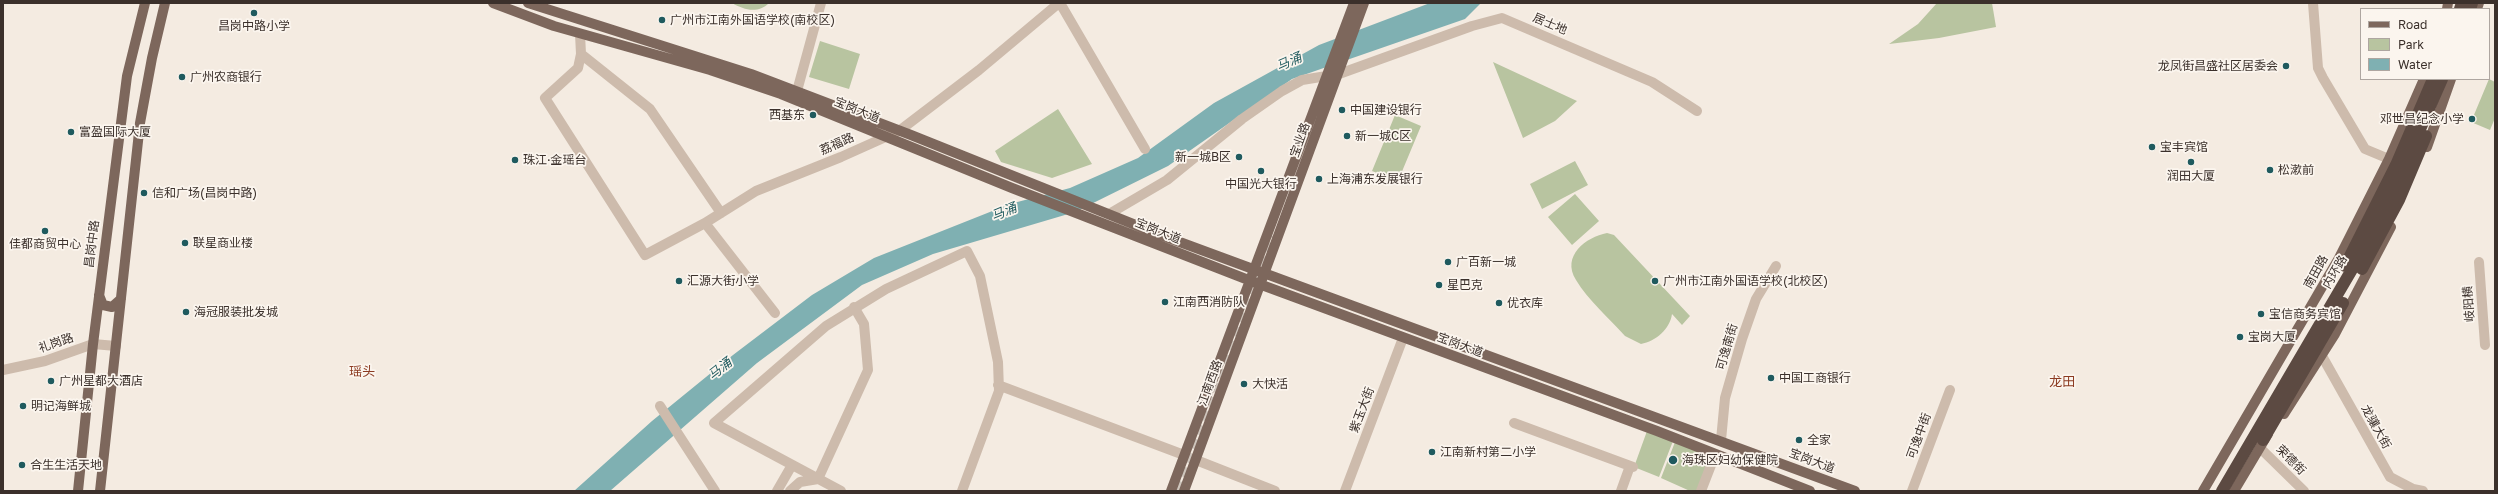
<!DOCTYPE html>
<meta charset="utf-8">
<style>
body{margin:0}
#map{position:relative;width:2498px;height:494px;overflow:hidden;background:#f4ebe1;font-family:"Golos Text",sans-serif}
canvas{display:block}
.frame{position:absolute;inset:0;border:4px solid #3b302b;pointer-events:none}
.legend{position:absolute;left:2360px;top:8px;width:130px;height:72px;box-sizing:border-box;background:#fbf5ee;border:1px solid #aea6a0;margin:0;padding:5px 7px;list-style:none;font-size:12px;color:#3b302b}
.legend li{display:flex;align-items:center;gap:8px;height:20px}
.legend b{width:20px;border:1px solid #aea6a0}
</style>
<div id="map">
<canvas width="2498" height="494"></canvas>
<div class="frame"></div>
<ul class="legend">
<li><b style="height:5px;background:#7d675c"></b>Road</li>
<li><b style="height:11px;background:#b8c4a0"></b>Park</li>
<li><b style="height:11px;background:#7fb0b2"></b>Water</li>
</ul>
</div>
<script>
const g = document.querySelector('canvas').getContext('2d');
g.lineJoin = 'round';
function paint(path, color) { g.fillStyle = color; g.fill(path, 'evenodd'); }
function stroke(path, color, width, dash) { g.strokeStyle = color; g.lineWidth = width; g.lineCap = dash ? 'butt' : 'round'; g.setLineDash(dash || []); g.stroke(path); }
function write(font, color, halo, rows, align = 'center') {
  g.font = font + ' "Golos Text","Noto Sans SC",sans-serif'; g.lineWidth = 3.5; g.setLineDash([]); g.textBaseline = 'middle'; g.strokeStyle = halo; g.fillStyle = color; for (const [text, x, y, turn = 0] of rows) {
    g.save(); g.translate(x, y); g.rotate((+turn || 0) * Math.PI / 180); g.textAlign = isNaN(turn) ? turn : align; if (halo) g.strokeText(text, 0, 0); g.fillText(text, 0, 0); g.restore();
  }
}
paint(new Path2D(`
 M732,3H769C758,14 744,10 732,3Z
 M1937,3H1992L1996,27L1939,38L1889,44L1918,24Z
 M820,41L860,54L849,89L809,77Z
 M1493,62L1577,101L1555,121L1523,138Z
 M2489,79L2495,82V118L2490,130L2471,122Z
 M1058,109L1092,164L1052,178L1001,162L995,151Z
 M1395,115L1421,126L1398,181L1372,171Z
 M1575,161L1588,185L1542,209L1530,184Z
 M1575,194L1599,221L1572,245L1548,217Z
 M1607,233L1614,235L1690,316L1682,325L1672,314C1670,329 1656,341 1641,344L1625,336C1609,318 1588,300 1576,280C1561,256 1586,237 1607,233Z
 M1647,431L1673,441L1659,477L1634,467Z
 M1675,442L1711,456L1697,491H1690L1661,478Z`), '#b8c4a0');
paint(new Path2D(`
 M1430,3H1481L1465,19L1292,79L1168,166L1075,212L933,254L862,285L757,363L610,491H574L652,421L733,355L812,295L874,258L1010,204L1070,188L1138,158L1214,103L1319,45Z`), '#7fb0b2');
stroke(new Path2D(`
 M1178,491L1273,236`), '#cfc6bd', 10, [10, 5]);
stroke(new Path2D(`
 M1060,3L1145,149
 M2313,3L2318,68L2323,78L2365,149L2389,159
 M580,34L581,54L650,109L721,213
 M581,54L578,68L545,98L645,255L705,223
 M797,91L821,3
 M1109,214L1167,180L1242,119L1282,91L1302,80L1339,74L1472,26L1502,18L1652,82L1697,111
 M2479,262L2485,345
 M775,313L705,223L756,191L841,157L899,131L979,70L1059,3
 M2322,356L2390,477L2413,489L2423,491
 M3,370L45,361L93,344L116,346
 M998,385L1184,455
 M660,406L715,491
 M1514,423L1633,467
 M1721,440L1725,398L1742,339L1756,299L1776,266
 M2259,447L2304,491
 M1196,460L1275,491
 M818,479L868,370L864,324L854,307
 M777,491L792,465
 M790,491L800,482L818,479
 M841,491L714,423L826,326L886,289L967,251L980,276L998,362L999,391L962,491
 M1345,491L1403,338
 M1621,491L1630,466
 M1701,491L1715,455
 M1912,491L1950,390`), '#cdbbac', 10);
stroke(new Path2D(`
 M493,3L554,26L710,70L781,94L1012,188L1251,281L1657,431L1810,491
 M528,3L751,74L911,135L1158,234L1855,491
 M2447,9L2448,3
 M2477,9L2479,3
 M2427,147L2451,79
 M99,295L103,305L112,307L121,299
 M2284,414L2335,334L2391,227
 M78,491L93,344L127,76L145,3
 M100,491L140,123L152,58L165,3
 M1171,491L1354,3
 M1184,491L1364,3
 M2203,491L2339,258L2389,159L2424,79
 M2234,491L2268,434`), '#7d675c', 10);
stroke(new Path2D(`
 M2460,9L2462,3
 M2470,9L2472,3
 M2345,266L2396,165L2433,79
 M2362,269L2399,200L2426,136
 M2263,440L2343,303
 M2222,491L2364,249L2395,186L2442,79`), '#5c4a42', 12);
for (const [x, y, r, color] of [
 [254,13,4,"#1f5a5e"],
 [662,20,4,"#1f5a5e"],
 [2286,66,4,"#1f5a5e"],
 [182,77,4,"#1f5a5e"],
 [1342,110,4,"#1f5a5e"],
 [813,115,4,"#1f5a5e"],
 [2472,119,4,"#1f5a5e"],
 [71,132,4,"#1f5a5e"],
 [1347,136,4,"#1f5a5e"],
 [2152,147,4,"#1f5a5e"],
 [1239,157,4,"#1f5a5e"],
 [515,160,4,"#1f5a5e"],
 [2191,162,4,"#1f5a5e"],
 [2270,170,4,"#1f5a5e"],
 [1261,171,4,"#1f5a5e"],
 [1319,179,4,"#1f5a5e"],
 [144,193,4,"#1f5a5e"],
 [45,231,4,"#1f5a5e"],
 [185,243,4,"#1f5a5e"],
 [1448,262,4,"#1f5a5e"],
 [679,281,4,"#1f5a5e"],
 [1655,281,4,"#1f5a5e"],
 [1439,285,4,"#1f5a5e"],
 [1165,302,4,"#1f5a5e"],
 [1499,303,4,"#1f5a5e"],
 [186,312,4,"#1f5a5e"],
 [2261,314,4,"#1f5a5e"],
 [2240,337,4,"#1f5a5e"],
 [1771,378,4,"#1f5a5e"],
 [51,381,4,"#1f5a5e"],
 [1244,384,4,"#1f5a5e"],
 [23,406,4,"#1f5a5e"],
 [1799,440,4,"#1f5a5e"],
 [1432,452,4,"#1f5a5e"],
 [1673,460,5,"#1f5a5e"],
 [22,465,4,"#1f5a5e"]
]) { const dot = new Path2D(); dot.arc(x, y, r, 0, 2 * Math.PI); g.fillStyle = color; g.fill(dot); stroke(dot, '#fbf5ee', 1.5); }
write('12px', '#3b302b', '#fbf5ee', [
 ["广州市江南外国语学校(南校区)",670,20],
 ["昌岗中路小学",254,26,"center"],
 ["龙凤街昌盛社区居委会",2278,66,"right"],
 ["广州农商银行",190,77],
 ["中国建设银行",1350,110],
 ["西基东",805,115,"right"],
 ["邓世昌纪念小学",2464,119,"right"],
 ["富盈国际大厦",79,132],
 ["新一城C区",1355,136],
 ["宝丰宾馆",2160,147],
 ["新一城B区",1231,157,"right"],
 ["珠江·金瑶台",523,160],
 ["松漱前",2278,170],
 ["润田大厦",2191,176,"center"],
 ["上海浦东发展银行",1327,179],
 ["中国光大银行",1261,184,"center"],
 ["信和广场(昌岗中路)",152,193],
 ["联星商业楼",193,243],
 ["佳都商贸中心",45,244,"center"],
 ["广百新一城",1456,262],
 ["汇源大街小学",687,281],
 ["广州市江南外国语学校(北校区)",1663,281],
 ["星巴克",1447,285],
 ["江南西消防队",1173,302],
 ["优衣库",1507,303],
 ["海冠服装批发城",194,312],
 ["宝信商务宾馆",2269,314],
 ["宝岗大厦",2248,337],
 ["中国工商银行",1779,378],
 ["广州星都大酒店",59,381],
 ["大快活",1252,384],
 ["明记海鲜城",31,406],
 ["全家",1807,440],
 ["江南新村第二小学",1440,452],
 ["海珠区妇幼保健院",1682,460],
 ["合生生活天地",30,465]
], 'left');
write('12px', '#3b302b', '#fbf5ee', [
 ["居士地",1550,24,23],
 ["宝岗大道",857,110,22],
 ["宝业路",1300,140,-70],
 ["荔福路",837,144,-24],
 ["宝岗大道",1158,231,22],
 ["昌岗中路",92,244,-83],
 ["南田路",2316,272,-61],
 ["内环路",2335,272,-60],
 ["岐阳横",2469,304,-94],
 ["礼岗路",56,343,-19],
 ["宝岗大道",1460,345,20],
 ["可逸南街",1727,347,-74],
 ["江南西路",1210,383,-70],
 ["紫玉大街",1362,410,-69],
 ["龙骧大街",2376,427,61],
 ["可逸中街",1919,436,-70],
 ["荣德街",2291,460,45],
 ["宝岗大道",1812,461,21]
]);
write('italic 13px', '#1f5a5e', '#fbf5ee', [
 ["马涌",1289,62,-24],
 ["马涌",1004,212,-22],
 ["马涌",720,369,-38]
]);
write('13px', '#8c3b22', '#fbf5ee', [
 ["瑶头",362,372],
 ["龙田",2062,382]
]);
</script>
